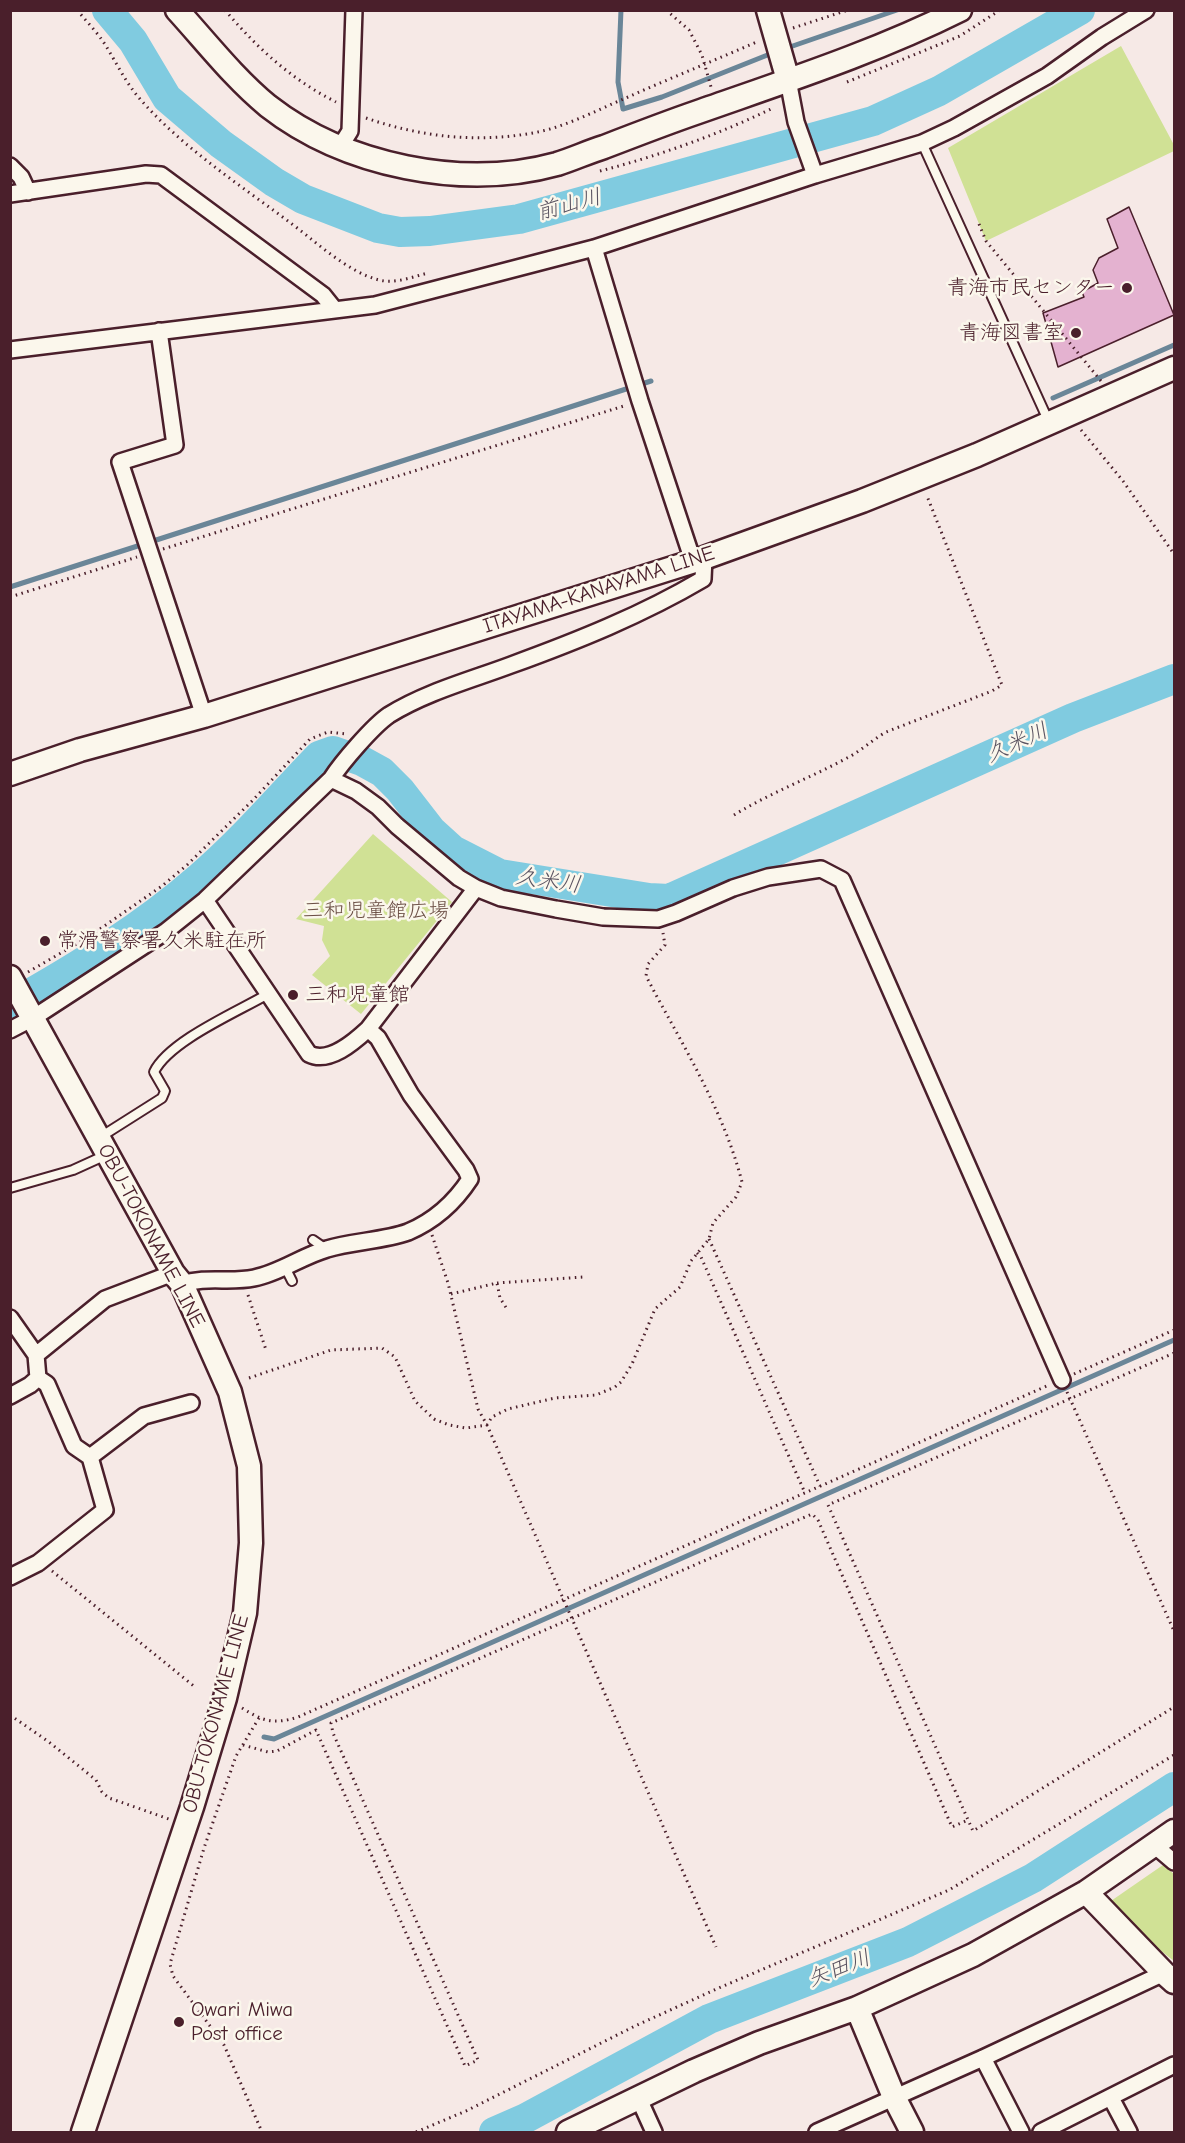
<!DOCTYPE html>
<meta charset="utf-8">
<style>
body{margin:0}
#map{position:relative;width:1185px;height:2143px;overflow:hidden;background:#f6e9e6;font-family:"Comic Neue",sans-serif}
canvas{display:block}
.frame{position:absolute;inset:0;border:12px solid #4a1f2b;pointer-events:none}
</style>
<div id="map">
<canvas width="1185" height="2143"></canvas>
<div class="frame"></div>
</div>
<script>
const g = document.querySelector('canvas').getContext('2d');
g.lineJoin = 'round';
function paint(path, color) { g.fillStyle = color; g.fill(path, 'evenodd'); }
function stroke(path, color, width, dash) { g.strokeStyle = color; g.lineWidth = width; g.lineCap = dash ? 'butt' : 'round'; g.setLineDash(dash || []); g.stroke(path); }
function write(font, color, halo, rows, align = 'center') {
  g.font = font + ' "Comic Neue","Klee One",sans-serif'; g.lineWidth = 5; g.setLineDash([]); g.textBaseline = 'middle'; g.strokeStyle = halo; g.fillStyle = color; for (const [text, x, y, turn = 0] of rows) {
    g.save(); g.translate(x, y); g.rotate((+turn || 0) * Math.PI / 180); g.textAlign = isNaN(turn) ? turn : align; if (halo) g.strokeText(text, 0, 0); g.fillText(text, 0, 0); g.restore();
  }
}
paint(new Path2D(`
 M1121,46L1174,145V151L986,241L948,148Z
 M373,834L452,902L361,1014L312,975L330,956L322,940L324,926L296,919Z
 M1163,1865L1174,1874V1961L1143,1937L1108,1903Z`), '#d0e195');
stroke(new Path2D(`
 M621,10L618,82L623,109L662,97L775,52
 M784,49L897,10
 M1053,398L1174,345
 M10,587L651,381
 M264,1737L274,1739L1174,1340`), '#6a8698', 5);
stroke(new Path2D(`
 M107,10L133,41L167,98L221,144L274,182L303,199L378,228L400,232L430,231L519,219L873,121L939,91L1080,10
 M10,1005C76,968 143,927 200,877C243,840 280,796 319,756L333,751L362,761L382,772L400,790L431,830L453,850L500,874L649,898L669,899L1073,718L1174,679
 M494,2132L526,2118L709,2019L908,1942L1033,1878L1174,1787`), '#80cbe0', 30);
const building = new Path2D(`
 M1129,207L1174,315L1058,367L1043,313L1084,297L1082,292L1098,283L1093,270L1099,258L1118,248L1107,219Z`);
paint(building, '#e4b2d0');
stroke(building, '#4a1f2b', 1.5);
const lane = new Path2D(`
 M922,143L1048,420
 M102,1136L162,1098L165,1091L154,1072C169,1041 237,1012 268,994
 M10,1188L73,1170L106,1155
 M313,1240L326,1249
 M285,1267L292,1281`);
const street = new Path2D(`
 M788,80L796,122L815,175
 M340,147L350,131L354,10
 M10,166L21,177L28,192
 M10,194L146,174L161,175L323,295L335,310
 M594,248L640,401L693,561
 M159,331L175,445L120,462L204,716
 M10,350L375,305L594,248L815,175L922,143L954,128L1047,76L1102,37L1146,10
 M331,779L356,791L378,807L397,826L459,878L476,888L501,898L556,909L603,917L658,919L676,913L733,888L768,877L821,869L842,880L1062,1380
 M368,1029L476,888
 M10,1030L33,1018L165,932L205,900L331,779C342,762 373,726 389,715C426,692 471,680 511,665C577,641 642,615 703,579L704,558
 M182,1284C206,1276 230,1283 254,1278C280,1273 302,1256 327,1249C353,1241 383,1241 408,1232C434,1221 455,1202 470,1179L466,1170L411,1095L378,1038L368,1029C354,1042 329,1064 309,1054L205,900
 M10,1318L36,1355L38,1378L30,1385L10,1396
 M36,1355L105,1299L173,1273
 M38,1378L47,1384L74,1446L90,1457
 M10,1577L38,1563L105,1510L90,1457L144,1416L191,1403
 M1154,1845L1174,1862
 M983,2058L1021,2132
 M1111,2098L1129,2132
 M639,2099L654,2132
 M817,2132L983,2058L1164,1973
 M1041,2132L1174,2065`);
const secondary = new Path2D(`
 M177,10C207,43 234,78 268,106C345,166 463,190 557,164C573,159 588,152 604,147C635,135 666,123 698,112C786,81 876,52 960,10
 M768,10L788,80
 M10,774L80,750L204,716L704,558L862,501L977,455L1174,368
 M10,977L173,1273L182,1284L230,1392L249,1466L251,1543L245,1613L225,1698L192,1807L83,2132
 M1086,1892L1164,1973L1174,1982
 M857,2008L894,2097L912,2132
 M568,2132L694,2071L759,2043L857,2008L973,1955L1086,1892L1174,1831`);
stroke(lane, '#4a1f2b', 12);
stroke(street, '#4a1f2b', 20);
stroke(secondary, '#4a1f2b', 27);
stroke(new Path2D(`
 M77,10C87,22 98,33 106,46C117,64 126,83 140,99C182,147 237,183 288,221C314,240 347,272 379,280C395,284 412,277 428,273
 M225,10C257,48 292,80 336,102
 M666,10L689,30L702,55L711,87
 M793,28L848,10
 M847,82L960,36L1000,10
 M366,118C421,137 476,143 533,133C566,127 597,110 628,97C671,78 715,60 759,41
 M600,171C658,156 717,135 771,109
 M979,224L986,241L1101,381
 M1081,430L1123,481L1174,554
 M163,549L627,405
 M10,597L137,557
 M734,815C770,793 810,778 847,758C861,751 872,740 886,732L992,691L1002,685L927,496
 M28,972L87,938L162,886L187,865L253,800L310,739L328,732L347,734
 M432,1235L448,1283L478,1409L487,1425L492,1417L508,1409L555,1398L596,1395L615,1387L621,1382L632,1364L655,1309L680,1287L691,1261L709,1239L713,1223L736,1197L742,1182C723,1108 681,1043 646,976L648,964L665,945L663,933
 M709,1239L820,1486
 M697,1253L701,1257L805,1493
 M497,1283L583,1277
 M451,1294L497,1283L500,1298L507,1309
 M248,1295L266,1350
 M1174,1353L828,1505L973,1831L1174,1707
 M1074,1374L1174,1330
 M249,1378L331,1350L382,1348L395,1357L415,1401L434,1419L449,1425L466,1428L487,1425L716,1947
 M1067,1392L1174,1631
 M52,1571L195,1687
 M242,1708C263,1721 273,1725 298,1717L1049,1385
 M10,1715L49,1742L96,1780L102,1792L109,1798L169,1819
 M259,1718L236,1756L204,1848L170,1964L173,1976L224,2045L262,2132
 M243,1745L268,1752L277,1751L316,1730L465,2066L478,2060L333,1733L331,1723L812,1514L818,1520L952,1827L968,1820
 M416,2132L466,2111L635,2026L721,1987L949,1890L1174,1755`), '#4a1f2b', 3, [1.5, 4.5]);
stroke(lane, '#fbf7ec', 8);
stroke(street, '#fbf7ec', 15);
stroke(secondary, '#fbf7ec', 22);
for (const [x, y, r, color] of [
 [1127,288,6,"#4a1f2b"],
 [1076,333,6,"#4a1f2b"],
 [45,941,6,"#4a1f2b"],
 [293,995,6,"#4a1f2b"],
 [179,2022,6,"#4a1f2b"]
]) { const dot = new Path2D(); dot.arc(x, y, r, 0, 2 * Math.PI); g.fillStyle = color; g.fill(dot); stroke(dot, '#fbf7ec', 2); }
write('21px', '#4a1f2b', '#fbf7ec', [
 ["青海市民センター",1115,288,"right"],
 ["青海図書室",1064,333,"right"],
 ["常滑警察署久米駐在所",57,941],
 ["三和児童館",305,995],
 ["Owari Miwa",191,2010],
 ["Post office",191,2034]
], 'left');
write('21px', '#4a1f2b', '#fbf7ec', [
 ["ITAYAMA-KANAYAMA LINE",599,590,-18],
 ["OBU-TOKONAME LINE",151,1236,62],
 ["OBU-TOKONAME LINE",216,1714,-75]
]);
write('21px', '#6c5046', '#fbf7ec', [
 ["三和児童館広場",376,911]
]);
write('italic 22px', '#5a5361', '#fbf7ec', [
 ["前山川",569,205,-15],
 ["久米川",1017,743,-24],
 ["久米川",548,881,8],
 ["矢田川",839,1969,-21]
]);
</script>
